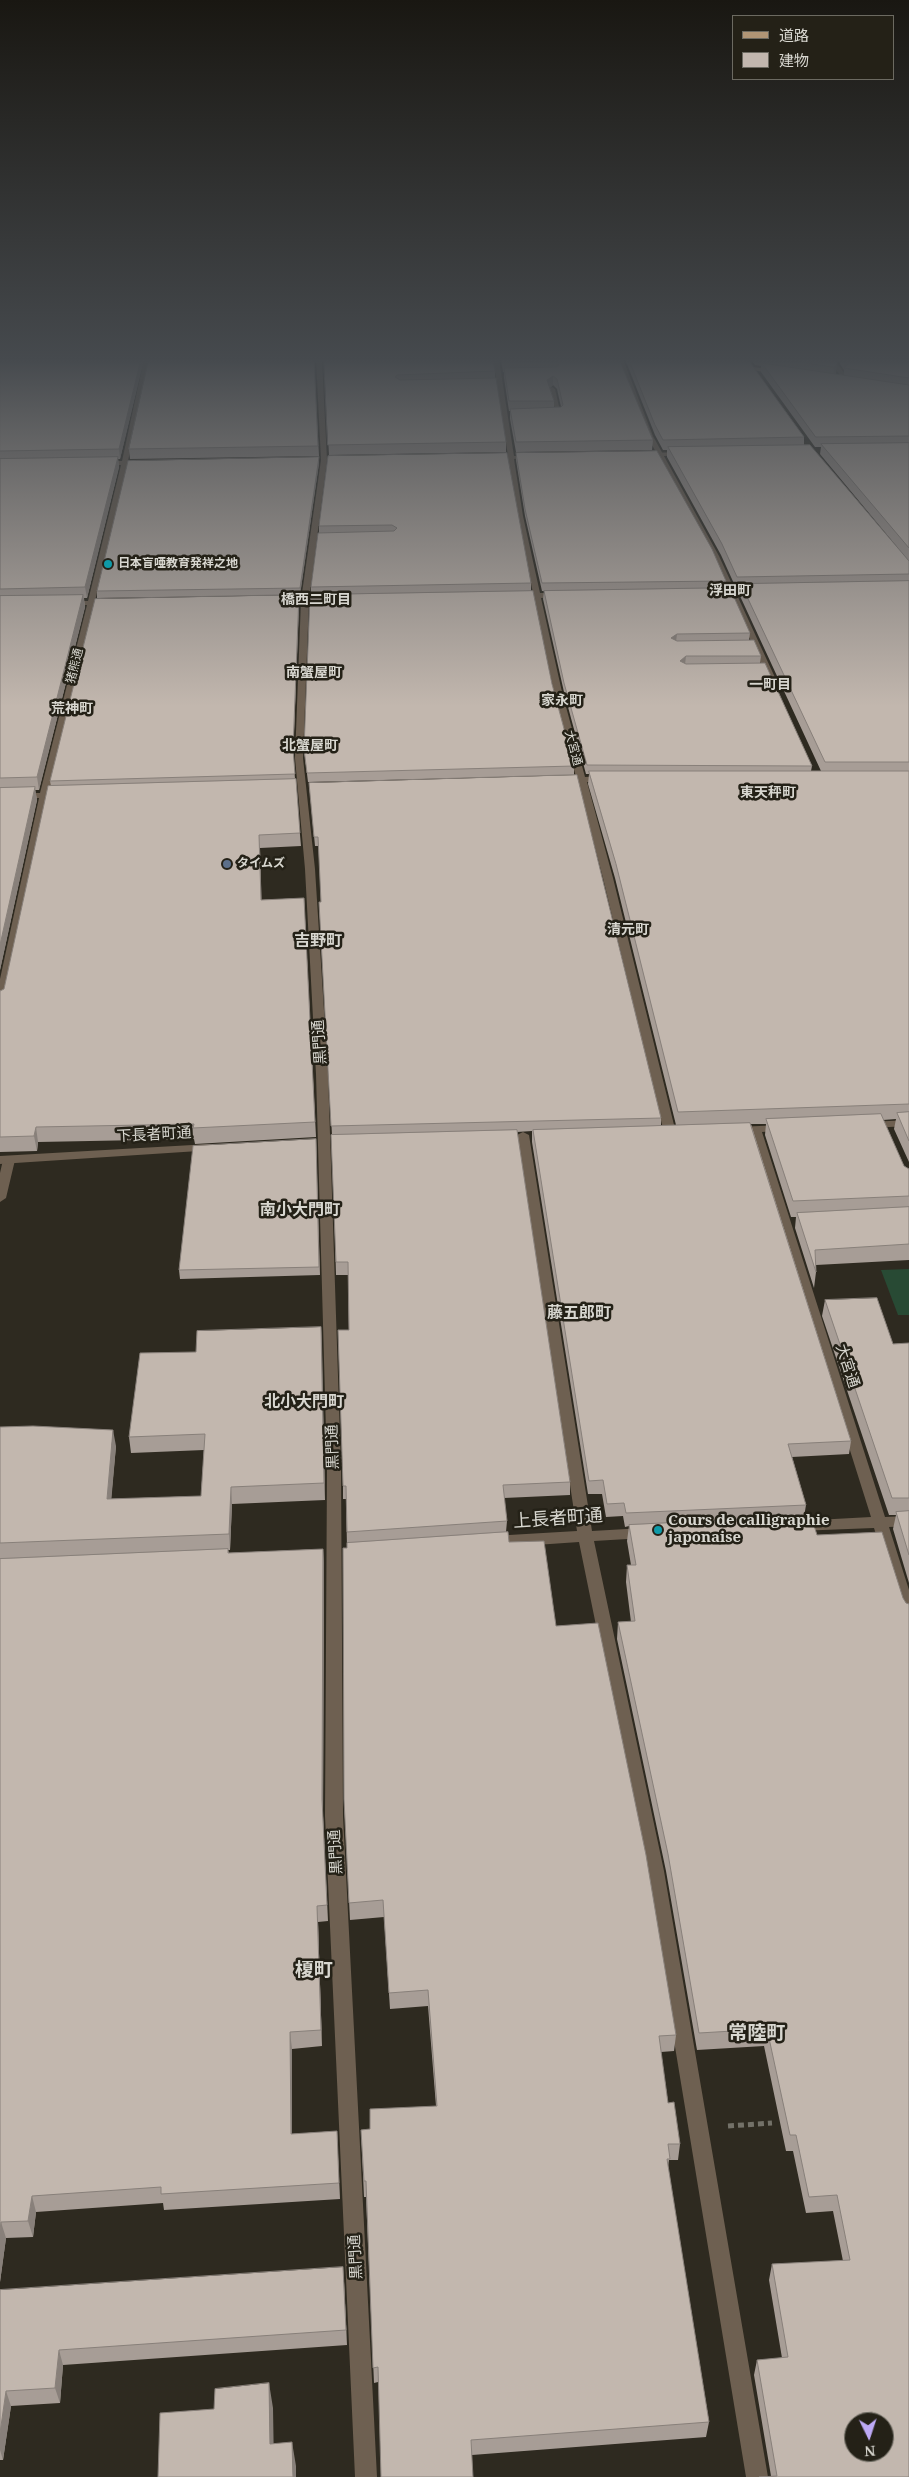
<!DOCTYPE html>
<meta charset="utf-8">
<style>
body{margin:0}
#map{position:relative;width:909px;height:2477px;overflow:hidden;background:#2e2a20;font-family:"Noto Serif","Noto Sans JP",serif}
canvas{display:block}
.legend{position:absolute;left:732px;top:15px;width:162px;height:65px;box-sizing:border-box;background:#242117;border:1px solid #6c6a61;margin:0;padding:6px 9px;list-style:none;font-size:15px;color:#d8d7d0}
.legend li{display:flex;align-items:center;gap:10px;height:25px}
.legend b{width:25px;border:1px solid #6c6a61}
.north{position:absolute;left:844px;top:2412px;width:50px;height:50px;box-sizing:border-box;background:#242117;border:1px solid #6c6a61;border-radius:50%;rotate:176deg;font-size:14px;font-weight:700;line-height:20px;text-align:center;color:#d8d7d0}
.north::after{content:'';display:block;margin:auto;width:18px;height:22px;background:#bda9f5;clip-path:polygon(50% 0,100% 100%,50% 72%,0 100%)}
</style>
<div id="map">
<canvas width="909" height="2477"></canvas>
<ul class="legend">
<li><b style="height:6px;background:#b09575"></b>道路</li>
<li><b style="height:14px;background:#c2b7ae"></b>建物</li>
</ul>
<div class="north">N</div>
</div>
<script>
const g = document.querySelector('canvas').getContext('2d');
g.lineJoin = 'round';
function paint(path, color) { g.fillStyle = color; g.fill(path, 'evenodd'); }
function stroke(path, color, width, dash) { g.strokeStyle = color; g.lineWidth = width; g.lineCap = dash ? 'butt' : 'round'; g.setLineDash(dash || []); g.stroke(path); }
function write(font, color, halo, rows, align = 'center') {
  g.font = font + ' "Noto Serif","Noto Sans JP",serif'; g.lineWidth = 5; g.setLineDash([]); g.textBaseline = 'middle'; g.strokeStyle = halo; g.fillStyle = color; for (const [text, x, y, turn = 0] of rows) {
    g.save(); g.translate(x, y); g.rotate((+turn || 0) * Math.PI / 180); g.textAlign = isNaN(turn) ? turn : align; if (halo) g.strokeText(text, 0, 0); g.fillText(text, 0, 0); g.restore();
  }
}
paint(new Path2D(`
 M909,1269V1315H898L881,1270Z`), '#284a34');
stroke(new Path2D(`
 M728,2126L772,2123`), '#737168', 5, [6, 4]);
paint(new Path2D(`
 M316,359H322L327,460L324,462L321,460Z
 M617,359H623L653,436L719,556L778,684L777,686L770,684L713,556L647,436Z
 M552,387L555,389L561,415L547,414L556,412L549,389Z
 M9,1156L15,1160L6,1198L0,1202V1173L3,1160Z`), '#6e6051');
paint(new Path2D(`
 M144,359H150L128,461L147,463L127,465L95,601H110L114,603L110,605H94L49,793L62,792L66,795L62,798H48L5,1003L0,1006V979L39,798L0,799V793H40L87,605H67L63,603L67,601H88L121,465H102L99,463L102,461H122Z
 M493,359H499L514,456L532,455L535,457L514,459L523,516L540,593H560L564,595L560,597L541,598L562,692L585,777L604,776L608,779L604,782H587L613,878L676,1133L670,1136L664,1133L603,878L578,782L562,783L558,780L562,777H576L554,692L534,598H517L513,596L517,594L533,593L517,516L508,459L492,460L489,458L508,456Z
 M828,359H859L860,360L836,362L845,374L833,383L830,381L839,374Z
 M684,452L686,455L644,457L641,455L644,453Z
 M324,458L327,460L309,600L303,758L315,869L328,1074L341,1467L343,1816L377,2477H355L325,1816L327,1467L316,1074L305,869L295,758L301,600L321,460Z
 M715,590H757L761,592L757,594H712L711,592Z
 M909,1120V1126L869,1128L863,1125L869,1122Z
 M782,1125L786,1126L788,1128L786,1130L762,1132L885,1517L909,1516V1526L889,1527L909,1590V1620L903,1618L901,1614L874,1528L797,1531L792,1530L790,1526L792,1522L797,1521L871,1517L750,1133H737L731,1130L737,1127Z
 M523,1132L529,1135L592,1531L644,1528L649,1529L651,1533L649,1537L644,1538L594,1541L664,1871L768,2477H746L646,1871L579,1542L492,1548L487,1546L485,1542L487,1538L492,1536L577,1531L517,1135Z
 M210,1144L216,1148L214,1150L0,1164V1156Z`), '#6e6051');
paint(new Path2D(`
 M736,365L778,370L781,372L778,374L738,368Z`), '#b09575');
paint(new Path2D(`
 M0,359H144L120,459H118L119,467L87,598H84L85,607L39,790H35L37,800L0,970Z
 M314,359L319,456L130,459L129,449Z
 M324,359L495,371V378L506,442V452L329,455Z
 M501,359H619L653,440L652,450L516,452L510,419V411H509L504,378V372H503ZM553,385L557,389L561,407H554V401L550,388Z
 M625,359H744V360L804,437V445L898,548L820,454L821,447H815L761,372V366L755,365L751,359H834L836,374L844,375V370L840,364V359H909V1162L894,1129L896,1119L883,1120L904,1166L909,1169V1260L816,1265V1272L814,1288L795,1228L796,1217H791L765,1135L766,1124H751L851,1441L849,1454L792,1457L806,1505L804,1517L909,2477L771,2476L754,2375L757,2360L782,2358L769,2280L772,2264L843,2261L833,2211L806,2213L793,2151H786L764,2046L697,2050L666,1871L617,1639L618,1622H631L626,1582L627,1565H631L627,1541L629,1526L625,1527L623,1516L606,1517L602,1494H588L532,1142V1131L517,1132L570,1482V1495L504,1498L507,1521L506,1532L509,1542L556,1626L676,2035L674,2051L661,2052L668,2103L680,2144L678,2160H669L668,2167L709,2422L706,2437L472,2455L378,2382L374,2383L366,2197H364L361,2130L370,2129L436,2106L428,2006L390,2009L384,1917L350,1920L344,1799L347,1548L346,1499H343V1486L349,1330L348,1275H336L332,1135L319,902H321L319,846H315L309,783L661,1118V1125H676L615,878L588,784L589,774H586L564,692L543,599L544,591H542L525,516L516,460V453L726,581L725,588L750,633L749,640L761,656L760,663L812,766L811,771H821L740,596V588H736L721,555L667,457V450H663L655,435Z
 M328,456L531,583V591L552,684L574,766V775L308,782L304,749L311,595V587L319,533V526Z
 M319,457V463L300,595L97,598V591Z
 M299,603L293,756L301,846L260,848L261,900L304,898L316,1137L195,1144L194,1139L38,1142L37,1151L0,1152V1153V991L4,989L51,786L50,781Z
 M316,1139L320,1275L180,1279L179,1270Z
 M825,1300L893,1344L909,1343V1583L893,1529L896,1515H889L822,1316Z
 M321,1327L325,1500L232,1504L230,1550H228L229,1553L323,1549L324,1566L323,1816L328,1921L318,1922L322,2046L292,2049V2134L337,2131L340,2199L164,2210L163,2203L36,2212L33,2237L6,2238L0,2282V1427L116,1446L111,1499L201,1496L204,1450L131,1453L129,1437L196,1352Z
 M344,2282L347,2345L63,2365L60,2403L11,2406L3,2460H0V2290Z`), '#a79d96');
paint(new Path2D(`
 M141,359H144L120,459L119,449Z
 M837,364L836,374L833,376L834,367Z
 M553,376V385L547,390V380Z
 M118,457L119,467L87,598L85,587Z
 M319,457V463L300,595V588Z
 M83,595L85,607L39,790L37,777Z
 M299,595V603L293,758V749Z
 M677,634L676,642L671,638Z
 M686,656L685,665L680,661Z
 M35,787L37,800L0,970V945Z
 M259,835L260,848L262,914L261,900Z
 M36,1127L38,1142L37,1151L34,1136Z
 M321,1327L322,1344L325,1500L324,1483Z
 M113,1430L116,1446L110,1515L107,1499Z
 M231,1487L232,1504L230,1550L229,1534Z
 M323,1549L324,1566L323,1816L328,1921L322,1799Z
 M317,1906L318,1922L322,2046L321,2030Z
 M290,2032L292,2049V2150L291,2134Z
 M32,2196L36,2212L33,2237L28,2221Z
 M1,2222L6,2238L0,2282V2230Z
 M343,2267L344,2282L347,2345L346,2330Z
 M59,2350L63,2365L60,2403L55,2388Z
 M269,2383L273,2408L274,2468L270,2444Z
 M6,2391L11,2406L3,2460L0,2450V2433Z
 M292,2442L296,2466V2477H293Z`), '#88807a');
const building = new Path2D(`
 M0,359H141L119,449L0,451Z
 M149,359H314L318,446L129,449Z
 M324,359H493L495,371L397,375L395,377L400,380L496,378L506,442L328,445Z
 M502,359H619L653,440L516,442L510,409L561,407L563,405L557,379L553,376L547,380L554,401H509L504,368L557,367L559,364L555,360L503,363Z
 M629,359H737L749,361L804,437L663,440L655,425Z
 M781,359H834L837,364L834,367Z
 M844,359H909V378L844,368L848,364Z
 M762,363L909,385V436L816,437Z
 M909,443V548L821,444Z
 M810,445L909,561V574L737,577L722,544L668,447Z
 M657,451L712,549L726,581L542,583L525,509L516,453Z
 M507,453L531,583L311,587L318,533L394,531L397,528L392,525L319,526L328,456Z
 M118,457L85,587L0,589V459Z
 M319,457L300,588L97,591L128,461Z
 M909,581V762H825L741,584Z
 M730,588L750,633L677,634L671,638L677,641L754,640L761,656H686L680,661L686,664L765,663L812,766L587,765L564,683L544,591Z
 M533,591L552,684L574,766L307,773L304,749L310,595Z
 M83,595L37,777L0,778V596Z
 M299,595L293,749L295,774L50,781L95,599Z
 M589,771H909V1104L678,1112L616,864Z
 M577,775L661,1118L331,1126L319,902H321L318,837H314L309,783Z
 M296,779L300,833L259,835L261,900L304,898L315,1122L193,1128L194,1124L36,1127L34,1136L0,1137V991L4,989L48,786Z
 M35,787L0,945V788Z
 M909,1112V1141L897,1113Z
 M881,1114L904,1166L909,1169V1196L793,1201L766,1119Z
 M750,1123L851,1441L788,1444L806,1505L626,1513L624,1503L607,1504L603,1480L589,1481L533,1130Z
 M517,1130L570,1482L503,1485L507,1521L347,1532L346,1486H343L338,1330H349L348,1262H336L331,1135Z
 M316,1139L319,1267L179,1270L193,1146Z
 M909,1207V1244L815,1250L816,1272L797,1213Z
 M877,1298L893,1344L909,1343V1498H892L825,1300Z
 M321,1327L324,1483L231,1487L229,1534L0,1543V1427L33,1426L113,1430L107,1499L201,1496L205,1434L129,1437L140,1353L196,1352L197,1331Z
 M909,1511V1555L896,1512Z
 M811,1516L817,1535L882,1532L903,1598L906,1603L909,1604V2477H759L777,2476L757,2360L788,2357L772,2264L850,2260L837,2195L809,2197L796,2135H790L767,2029L699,2033L668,1854L618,1622L635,1621L627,1565H636L629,1525ZM854,2422H884V2452H854Z
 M508,1532L509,1542L544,1541L556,1626L598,1623L646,1855L676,2035L659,2036L668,2103L674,2102L680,2144H668L670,2159H667L709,2422L471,2440L473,2477H381L378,2367L373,2368L366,2181H364L361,2130L370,2129V2109L437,2106L428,1990L389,1993L383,1900L349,1903L344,1799L343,1548H347V1543Z
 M228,1549V1553L323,1549L322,1799L327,1905L317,1906L321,2030L290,2032L291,2134L337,2131L339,2183L161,2194V2187L32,2196L28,2221L1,2222L0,2230V1559Z
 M343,2267L346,2330L59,2350L55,2388L6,2391L0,2433V2290Z
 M269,2383L270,2444L292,2442L293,2477H158L160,2413L214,2409L215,2389Z`);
paint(building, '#c2b7ae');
stroke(building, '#88807a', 1);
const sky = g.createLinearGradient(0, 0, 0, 706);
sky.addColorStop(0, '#191712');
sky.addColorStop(0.51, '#464a4e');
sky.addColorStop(1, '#464a4e00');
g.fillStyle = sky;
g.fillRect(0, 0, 909, 706);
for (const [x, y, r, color] of [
 [108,564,5,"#0f9aa8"],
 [227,864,5,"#5c6f8a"],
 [658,1530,5,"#0f9aa8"]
]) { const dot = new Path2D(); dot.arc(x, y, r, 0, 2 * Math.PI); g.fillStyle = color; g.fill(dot); stroke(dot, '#242117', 2); }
write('bold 12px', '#d8d7d0', '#242117', [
 ["日本盲唖教育発祥之地",118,564],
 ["タイムズ",237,864]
], 'left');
write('12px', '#d8d7d0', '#242117', [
 ["猪熊通",75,666,-76],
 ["大宮通",573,748,75]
]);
write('bold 14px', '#d8d7d0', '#242117', [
 ["浮田町",730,591],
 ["橋西二町目",316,600],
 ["南蟹屋町",314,673],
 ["一町目",770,685],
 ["家永町",562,701],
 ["荒神町",72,709],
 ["北蟹屋町",310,746],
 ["東天秤町",768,793],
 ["清元町",628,930]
]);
write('15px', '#d8d7d0', '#242117', [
 ["黒門通",320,1042,-94],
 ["下長者町通",154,1135,-3],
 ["大宮通",847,1366,72],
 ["黒門通",333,1447,-92],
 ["黒門通",336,1852,-93],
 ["黒門通",356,2257,-93]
]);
write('bold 15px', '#d8d7d0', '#242117', [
 ["Cours de calligraphie",668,1521],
 ["japonaise",668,1538]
], 'left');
write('bold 16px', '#d8d7d0', '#242117', [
 ["吉野町",318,941],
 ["南小大門町",300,1210],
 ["藤五郎町",579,1313],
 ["北小大門町",304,1402]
]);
write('18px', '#d8d7d0', '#242117', [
 ["上長者町通",558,1519,-4]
]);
write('bold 19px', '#d8d7d0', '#242117', [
 ["榎町",314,1971],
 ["常陸町",757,2034]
]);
</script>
